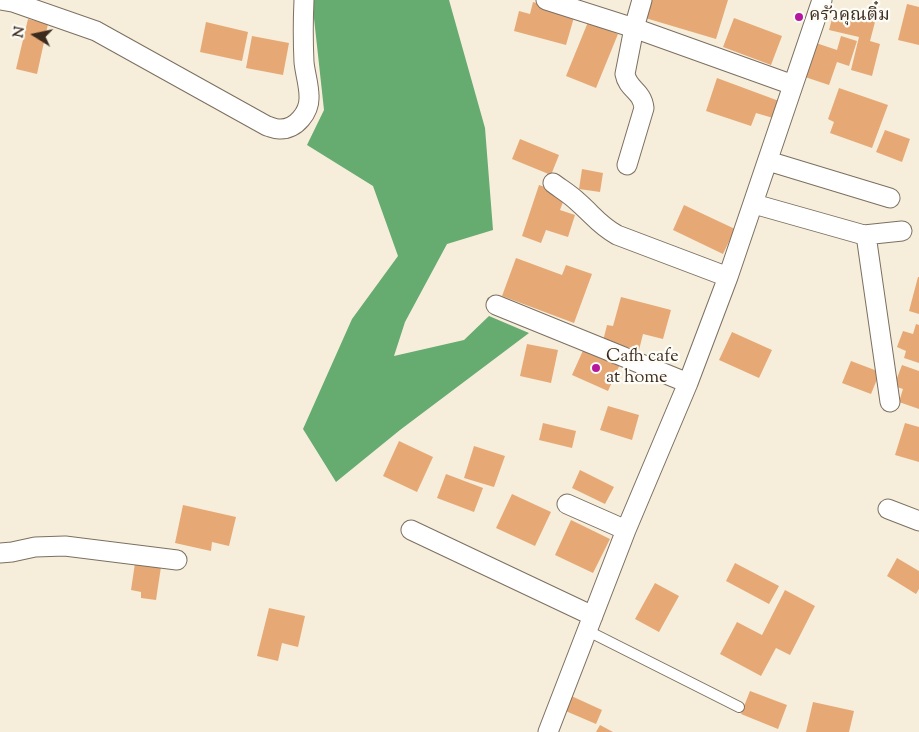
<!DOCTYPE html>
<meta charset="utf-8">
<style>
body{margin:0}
#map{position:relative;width:919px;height:732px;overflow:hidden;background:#f6eedb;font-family:"Sorts Mill Goudy",serif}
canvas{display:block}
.north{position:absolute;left:10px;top:10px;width:50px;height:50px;-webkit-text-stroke:4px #fdfcf7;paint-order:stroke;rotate:280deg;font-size:14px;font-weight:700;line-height:20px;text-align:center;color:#3b2a1e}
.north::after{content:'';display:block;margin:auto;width:18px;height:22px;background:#3b2a1e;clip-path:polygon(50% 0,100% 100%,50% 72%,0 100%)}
</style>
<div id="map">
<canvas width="919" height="732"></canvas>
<div class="north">N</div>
</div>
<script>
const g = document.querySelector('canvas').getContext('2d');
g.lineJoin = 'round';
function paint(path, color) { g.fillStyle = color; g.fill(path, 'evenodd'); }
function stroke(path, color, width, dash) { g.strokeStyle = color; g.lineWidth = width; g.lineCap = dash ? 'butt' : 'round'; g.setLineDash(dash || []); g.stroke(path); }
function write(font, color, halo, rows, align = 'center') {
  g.font = font + ' "Sorts Mill Goudy","Noto Serif Thai",serif'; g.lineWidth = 4.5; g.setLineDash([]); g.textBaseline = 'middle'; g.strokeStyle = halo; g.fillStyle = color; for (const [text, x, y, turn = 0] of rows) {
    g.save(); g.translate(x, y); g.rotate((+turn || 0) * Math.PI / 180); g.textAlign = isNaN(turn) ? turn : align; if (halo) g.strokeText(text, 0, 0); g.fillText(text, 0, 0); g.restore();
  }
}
paint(new Path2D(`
 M312,0H449L485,128L493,230L447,244L405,322L394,356L464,340L489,316L529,333L400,430L336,482L303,429L352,319L398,256L373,186L307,145L324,110Z`), '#66ab70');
paint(new Path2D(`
 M647,0H728L716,39L642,17Z
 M533,2L575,14L566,45L514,31L519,11L530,14Z
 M907,4L919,7V45L898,40Z
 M834,11L875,22L870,41L880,44L872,76L851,70L859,37L829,30Z
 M734,18L782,36L771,65L723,47Z
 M28,19L48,24L37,74L16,69Z
 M206,22L248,32L242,61L200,52Z
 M588,22L618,34L596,88L566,76Z
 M252,36L289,43L283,75L246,68Z
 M841,36L857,41L849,66L837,62L829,85L805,77L816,43L837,50Z
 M717,78L779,101L773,118L756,113L751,126L706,111Z
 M839,88L888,105L872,148L830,133L834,122L828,119Z
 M885,130L910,139L902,162L876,152Z
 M520,139L559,155L551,175L512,159Z
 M582,169L603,173L600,192L579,189Z
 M539,185L566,194L560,210L575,215L568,237L546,230L541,243L522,236Z
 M684,205L735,229L723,254L673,230Z
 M516,258L562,275L566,265L592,274L574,323L502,296Z
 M918,277H919V314L909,311Z
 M621,297L671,310L663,339L643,334L639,350L603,341L607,325L613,326Z
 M916,324L919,325V363L904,358L906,351L897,347L903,331L913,334Z
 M732,332L772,350L759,378L719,360Z
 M527,344L558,350L551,383L520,376Z
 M585,346L621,362L608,391L572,375Z
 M851,361L880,372L871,394L842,383Z
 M902,365L919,371V409L899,402L903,389L894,386Z
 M608,406L639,415L632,440L600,430Z
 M543,423L576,431L572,448L539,440Z
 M905,423L919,427V462L895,455Z
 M399,441L433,457L417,492L383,476Z
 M474,446L505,456L494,487L464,478Z
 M580,470L614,487L605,504L572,488Z
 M446,474L483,488L474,512L437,498Z
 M512,494L551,512L535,546L496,528Z
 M183,505L236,517L229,546L212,542L211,551L175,543Z
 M571,520L610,539L593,573L555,555Z
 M897,558L919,571V589L916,594L887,576Z
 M135,563L161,567L156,600L141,598V592L131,590Z
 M735,563L779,586L769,604L726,581Z
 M655,583L679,596L659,632L635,619Z
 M785,590L815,606L790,655L776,648L761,676L720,654L737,622L762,635Z
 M269,608L305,616L298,647L282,643L278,661L257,656Z
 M750,691L787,705L778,729L741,714Z
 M567,694L602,710L596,724L561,709Z
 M813,702L854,711L849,732H806Z
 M600,725L613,732H596Z`), '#e6a975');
const lane = new Path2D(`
 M586,630L739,707`);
const street = new Path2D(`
 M0,0L13,2L96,31L267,126C271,127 275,129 279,129C296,130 310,112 309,96C309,85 305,73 304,62C303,41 303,21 304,0
 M546,0L634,28L642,0
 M768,161L890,198
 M627,165L644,108C642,90 628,90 625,74L634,28L793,85
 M553,183C561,189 571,195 578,202C593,215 599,225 617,235L728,277
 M754,204L864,235L902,231
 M866,235L890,402
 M496,305L688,383
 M567,504L626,530
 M888,509L919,521
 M411,530L593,616
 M0,553L12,552L35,547L65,546L177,560
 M548,732L626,530L688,383L728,277L822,0`);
stroke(lane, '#7c6f60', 12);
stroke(street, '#7c6f60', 21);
stroke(lane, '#fff', 10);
stroke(street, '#fff', 19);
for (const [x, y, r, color] of [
 [799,17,5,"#b5179e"],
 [596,368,5,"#b5179e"]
]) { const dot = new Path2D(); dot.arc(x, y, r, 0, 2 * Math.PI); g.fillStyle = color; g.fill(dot); stroke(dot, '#fdfcf7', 2); }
write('18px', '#3b2a1e', '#fdfcf7', [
 ["ครัวคุณติ๋ม",809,17],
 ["Cafh cafe",606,358],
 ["at home",606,379]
], 'left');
</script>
